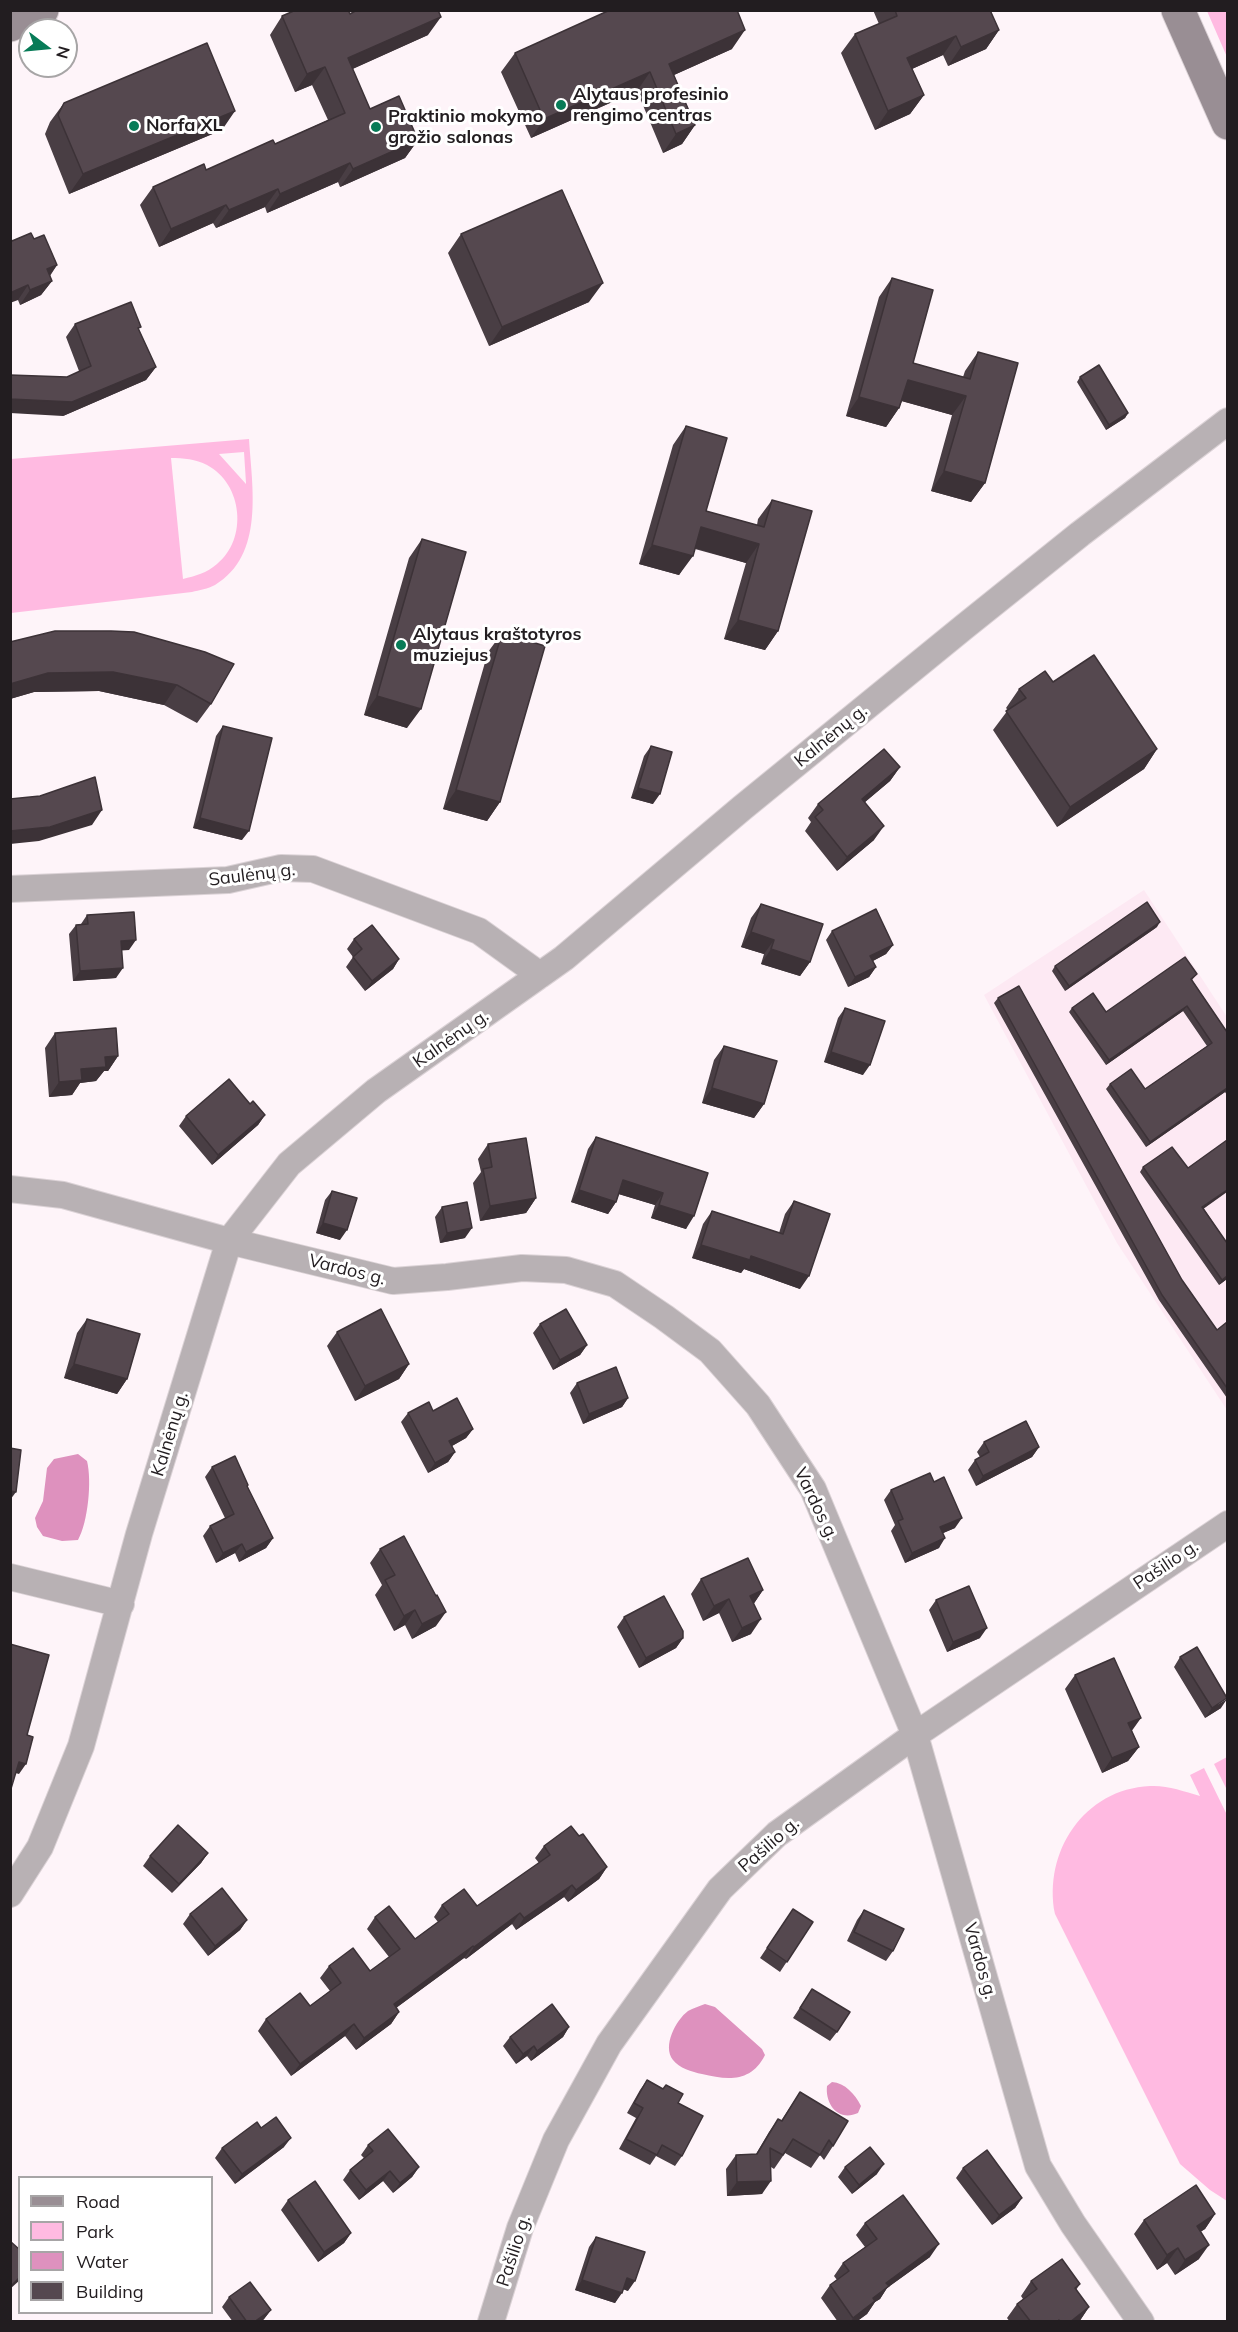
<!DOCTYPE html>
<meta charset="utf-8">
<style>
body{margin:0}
#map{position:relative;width:1238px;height:2332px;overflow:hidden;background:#fef4f9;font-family:Mulish,sans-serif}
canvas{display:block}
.frame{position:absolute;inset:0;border:12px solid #221d20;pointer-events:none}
.legend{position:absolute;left:18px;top:2176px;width:195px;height:138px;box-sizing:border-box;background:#fff;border:2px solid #a7a5a6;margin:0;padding:8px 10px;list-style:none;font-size:18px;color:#221d20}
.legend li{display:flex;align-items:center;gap:12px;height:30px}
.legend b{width:30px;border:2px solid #a7a5a6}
.north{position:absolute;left:18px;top:18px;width:60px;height:60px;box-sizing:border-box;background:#fff;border:2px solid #a7a5a6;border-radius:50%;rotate:106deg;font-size:16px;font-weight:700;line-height:24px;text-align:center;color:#221d20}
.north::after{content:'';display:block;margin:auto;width:21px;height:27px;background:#077b57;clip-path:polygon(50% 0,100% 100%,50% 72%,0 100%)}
</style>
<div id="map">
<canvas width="1238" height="2332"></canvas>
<div class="frame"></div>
<ul class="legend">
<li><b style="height:8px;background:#998e94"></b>Road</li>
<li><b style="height:16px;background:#ffbae1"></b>Park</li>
<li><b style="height:16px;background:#de91be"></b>Water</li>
<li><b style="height:16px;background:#55484f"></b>Building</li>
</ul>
<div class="north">N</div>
</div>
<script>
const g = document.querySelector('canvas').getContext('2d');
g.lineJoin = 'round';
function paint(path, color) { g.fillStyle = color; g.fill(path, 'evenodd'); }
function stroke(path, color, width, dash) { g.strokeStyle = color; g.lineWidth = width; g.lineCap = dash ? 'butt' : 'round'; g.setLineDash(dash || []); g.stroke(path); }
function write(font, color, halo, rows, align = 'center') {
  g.font = font + ' Mulish,sans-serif'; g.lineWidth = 6; g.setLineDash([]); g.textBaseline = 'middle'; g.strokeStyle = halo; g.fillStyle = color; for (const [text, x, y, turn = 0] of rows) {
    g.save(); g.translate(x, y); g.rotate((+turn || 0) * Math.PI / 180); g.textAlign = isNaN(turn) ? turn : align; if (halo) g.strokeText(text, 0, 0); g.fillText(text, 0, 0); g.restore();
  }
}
paint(new Path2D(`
 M1144,890L1227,1017V1410L1117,1243L984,995Z`), '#fde9f3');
paint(new Path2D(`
 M1207,11H1227V57Z
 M249,439C252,487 265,555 215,585C208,589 199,590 192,592L11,613V459ZM244,452L246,483V484L219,454ZM171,458C183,458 196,459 207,465C243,484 248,539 217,564C207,573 195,576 183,579Z
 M1227,1757V1790L1214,1764Z
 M1204,1768L1227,1815V2201L1210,2190L1180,2164L1055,1914C1043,1852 1084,1789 1150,1786C1167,1785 1183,1791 1200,1796L1190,1775Z`), '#ffbae1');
paint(new Path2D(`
 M78,1454L87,1461C92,1481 88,1522 78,1540L62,1541L43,1536L37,1527L35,1518L43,1501L47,1468L54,1459Z
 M705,2004L715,2007L762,2049L765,2055C751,2083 727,2080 702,2074C692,2072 679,2068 673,2060C662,2046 676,2020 688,2011C693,2008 700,2006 705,2004Z
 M832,2082C845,2083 855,2094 861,2106L858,2113C838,2122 825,2104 827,2086Z`), '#de91be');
const street = new Path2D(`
 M10,889L228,880L281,868L313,869L479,931L540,975
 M10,1189L63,1195L229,1241L393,1281L447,1277L522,1268L566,1270L615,1284L664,1317L710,1351L758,1405L813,1489L915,1735L1038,2166L1073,2224L1141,2322
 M10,1577L121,1604
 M10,1894L40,1847L81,1746L139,1534L229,1241L289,1164L376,1091L564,958L742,808L964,627L1080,534L1228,421
 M491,2322L520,2228L556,2140L609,2044L720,1889L777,1834L915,1735L1228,1524`);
const secondary = new Path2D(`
 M1178,10L1228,123
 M10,25L42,10`);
stroke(street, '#dbd2d6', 28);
stroke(secondary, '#dbd2d6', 35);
stroke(street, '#b8b1b4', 26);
stroke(secondary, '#998e94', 33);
paint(new Path2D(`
 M873,10H990L999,30L986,49L948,66L943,55L912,69L924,95L910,114L875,130L841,53L855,34L879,24Z
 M350,14L428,35L352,69L370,109L418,140L405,158L340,187L338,182L267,213L265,207L216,228L213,223L159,247L140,205L153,187L206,170L275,144L328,120L312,85L295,92L270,35L282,16Z
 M732,49L674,75L695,125L682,144L663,153L637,91L531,138L501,72L515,53Z
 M64,103L222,130L69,194L45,134L50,122Z
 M461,234L589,302L489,346L448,253Z
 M34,239L57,265L50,276L52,281L41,295L20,305L18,300L12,241Z
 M892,278L913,363L963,377L965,371L978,352L985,483L971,502L931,491L952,415L902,401L899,408L886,427L846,416L879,297Z
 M75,324L139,330L156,367L146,380L63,416L79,371L66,337Z
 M1080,377L1128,413L1125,418L1106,430L1077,382Z
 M686,426L706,511L757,525L758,519L772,500L778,631L765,650L724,639L746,563L695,549L679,575L639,564L673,445Z
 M422,539L407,728L364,715L409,558Z
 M111,631L211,704L197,723L164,705L99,691L34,692L10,699V642Z
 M502,633L500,802L487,821L443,809L488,652Z
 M1019,689L1157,749L1144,769L1057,827L993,730L1008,710L1006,708Z
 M223,726L242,840L193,828L216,736Z
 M651,746L653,804L631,798L644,756Z
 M900,767L890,781L865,802L874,840L837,871L805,831L811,822L808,818L818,804Z
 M761,904L810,962L800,976L761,964L764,954L741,947L751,918Z
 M87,915L129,950H122L116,978L73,981L69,934L76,925L81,924Z
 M1157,927L1065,991L1052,971L1055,966Z
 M832,931L893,945L886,954L873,961L876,967L869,977L848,987L826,940Z
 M354,939L399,959L393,969L365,991L346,967L353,957L347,949Z
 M1197,974L1192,980L1227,1032V1095L1225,1092L1146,1147L1106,1089L1110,1084L1145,1089L1207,1046L1183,1011L1106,1065L1069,1012L1072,1008L1106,1012Z
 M998,998L1182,1280L1217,1330L1227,1322V1398L1159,1300L994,1003Z
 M845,1008L863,1075L824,1062L838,1018Z
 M55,1033L118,1056L108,1071H104L96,1081L80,1083L72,1095L49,1097L45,1048Z
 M724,1046L764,1104L754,1118L702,1103L714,1060Z
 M250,1104L265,1115L258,1125L212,1165L179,1126L186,1116Z
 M596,1137L708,1173L686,1229L651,1218L655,1205L619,1194L616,1202L608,1214L571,1202L588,1149Z
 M488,1144L536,1198L526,1213L480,1221L473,1183L481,1172L478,1159Z
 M1143,1167L1188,1168L1204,1209L1227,1243V1279L1219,1285L1140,1172Z
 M332,1191L340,1240L316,1233L325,1200Z
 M794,1201L800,1289L744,1269L741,1273L692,1258L703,1224L712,1211L779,1233L785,1214Z
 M442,1207L465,1238L440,1243L435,1217Z
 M87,1319L127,1379L117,1394L64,1378L77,1333Z
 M540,1324L587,1345L580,1355L553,1370L533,1333Z
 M337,1332L409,1364L399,1379L355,1401L327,1346Z
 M577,1383L628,1398L622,1407L583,1424L570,1393Z
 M433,1411L473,1429L466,1438L452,1446L455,1452L448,1462L428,1473L401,1422L408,1413Z
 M984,1442L1039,1447L1032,1457L976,1486L968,1470L975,1460L980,1457L977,1452Z
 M212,1467L248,1485L247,1487L273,1538L266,1548L239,1562L235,1553L216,1563L203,1536L210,1526L225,1518L205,1477Z
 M891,1490L955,1528L943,1533L939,1548L905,1563L891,1531L895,1525L884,1500Z
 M380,1549L436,1596V1626L412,1639L405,1625L394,1631L375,1595L382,1585L370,1563Z
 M701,1579L763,1590L754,1603L751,1634L732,1642L719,1613L703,1621L691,1594Z
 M936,1600L980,1638L947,1652L929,1610Z
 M624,1617L683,1638L676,1648L639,1668L617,1627Z
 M1180,1657L1221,1708L1205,1718L1174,1667Z
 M1075,1675L1132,1731L1139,1747L1128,1761L1102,1773L1065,1689Z
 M579,1836L607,1867L599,1879L568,1902L564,1897L516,1930L512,1924L466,1959L464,1958L396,2008L399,2012L391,2024L356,2050L345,2036L291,2076L258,2031L266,2019L310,2006L330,1991L320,1978L329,1966L370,1971L389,1957L367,1929L375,1917L415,1939L438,1922L434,1917L442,1905L477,1906L539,1863L535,1858L544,1846Z
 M208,1853L201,1863L172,1893L143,1866L150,1856Z
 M793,1909L813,1922L780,1972L760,1958Z
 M864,1910L893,1951L886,1961L847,1941L857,1920Z
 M190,1914L247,1920L240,1930L208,1956L183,1924Z
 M812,1989L837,2032L830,2041L793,2018Z
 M569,2027L563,2037L531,2061L527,2056L516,2064L503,2046L510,2037Z
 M647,2080L663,2089L666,2085L678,2103L682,2156L675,2166L656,2156L650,2165L619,2149L636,2118L627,2113L640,2090Z
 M800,2092L833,2146L824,2160L820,2155L811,2168L785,2153L774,2169L771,2167L762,2194L727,2196L726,2169L736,2155L756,2154L769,2132L778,2119L781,2121Z
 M261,2128L284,2147L235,2184L215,2158L222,2148Z
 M368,2145L419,2167L412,2177L393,2193L383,2181L359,2200L343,2180L350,2170L364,2158L361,2155Z
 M845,2167L877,2174L852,2194L838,2177Z
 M963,2168L1022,2198L1015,2208L992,2225L956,2178Z
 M288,2200L351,2233L344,2243L318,2262L281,2210Z
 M1215,2214L1205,2229L1200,2232L1199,2259L1175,2275L1167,2263L1157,2270L1134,2234L1144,2220Z
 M865,2223L930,2257L887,2288L880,2299L875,2302L867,2314L856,2322H838L821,2298L830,2285L837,2280L834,2276L843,2263L865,2247L856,2235Z
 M596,2237L628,2291L623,2289L615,2303L575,2290L589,2247Z
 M1031,2281L1080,2284L1076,2290L1089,2307L1079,2322H1010L1007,2318L1017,2304L1023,2299L1021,2296Z
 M229,2297L271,2310L264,2319L261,2322H233L222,2307Z`), '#493e44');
paint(new Path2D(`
 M441,17L428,35L335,77L348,58Z
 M745,30L732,49L656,83L669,64Z
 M999,30L986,49L948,66L961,47Z
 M956,36L943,55L894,77L907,58Z
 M325,67L312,85L295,92L307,74Z
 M650,72L637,91L531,138L544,119Z
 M924,95L910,114L875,130L888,111Z
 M235,111L222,130L69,194L83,174Z
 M695,125L682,144L663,153L676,134Z
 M418,140L405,158L340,187L353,169Z
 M350,163L338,182L267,213L280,194Z
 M278,189L265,207L216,228L229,210Z
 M226,205L213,223L159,247L171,229Z
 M57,265L47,279V269Z
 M52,281L41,295L20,305L30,290Z
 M603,283L589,302L489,346L502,327Z
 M28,285L18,300L10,303V293Z
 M156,367L146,380L63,416L10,413V399Z
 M908,380L966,396L952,415L894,399Z
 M859,397L899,408L886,427L846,416Z
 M1128,413L1125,418L1106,430L1109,425Z
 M944,471L985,483L971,502L931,491Z
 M701,527L759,544L746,563L688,546Z
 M652,545L693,556L679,575L639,564Z
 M738,620L778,631L765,650L724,639Z
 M113,672L177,685L164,705L99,691L34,692L10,699V684L48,673Z
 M377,696L421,709L407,728L364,715Z
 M1157,749L1144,769L1057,827L1070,807Z
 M900,767L890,781L852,813L862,799Z
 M638,788L660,794L653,804L631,798Z
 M456,790L500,802L487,821L443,809Z
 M102,810L92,825L39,841L10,844V831Z
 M200,818L249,831L242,840L193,828Z
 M884,826L874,840L837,871L847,857Z
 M1160,922L1157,927L1065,991L1069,986Z
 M751,932L774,940L764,954L741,947Z
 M136,940L129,950L114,951L121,941Z
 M893,945L886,954L863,966L870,956Z
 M771,949L810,962L800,976L761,964Z
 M399,959L393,969L365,991L372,981Z
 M876,967L869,977L848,987L855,977Z
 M123,968L116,978L73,981L80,971Z
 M1187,1006L1183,1011L1106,1065L1109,1060Z
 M831,1052L870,1065L863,1075L824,1062Z
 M118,1056L108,1071H104L96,1081L80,1083L72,1095L49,1097L59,1082L81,1069L105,1057Z
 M712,1088L764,1104L754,1118L702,1103Z
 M1227,1088L1225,1092L1146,1147L1150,1142Z
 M265,1115L258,1125L212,1165L218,1155Z
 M623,1180L663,1193L655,1205L615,1193Z
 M579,1190L616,1202L608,1214L571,1202Z
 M1227,1190V1192L1199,1212L1202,1207Z
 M536,1198L526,1213L480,1221L490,1206Z
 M659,1205L694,1216L686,1229L651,1218Z
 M323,1223L347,1230L340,1240L316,1233Z
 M472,1228L465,1238L440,1243L447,1233Z
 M701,1245L751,1256L809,1276L800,1289L744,1269L741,1273L692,1258Z
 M1227,1276V1279L1219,1285L1222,1280Z
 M587,1345L580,1355L553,1370L560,1360Z
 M74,1364L127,1379L117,1394L64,1378Z
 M409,1364L399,1379L355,1401L365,1386Z
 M628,1398L622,1407L583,1424L589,1414Z
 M473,1429L466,1438L443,1451L449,1441Z
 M1039,1447L1032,1457L976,1486L983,1476Z
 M455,1452L448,1462L428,1473L435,1463Z
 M10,1491L16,1492L10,1500Z
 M962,1518L955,1528L934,1537L940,1527Z
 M273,1538L266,1548L239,1562L246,1552Z
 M945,1538L939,1548L905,1563L912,1553Z
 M242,1544L235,1553L216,1563L223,1553Z
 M763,1590L753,1605L750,1596Z
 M729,1599L719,1613L703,1621L714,1606Z
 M415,1610L405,1625L394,1631L404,1616Z
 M446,1612L436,1626L412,1639L422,1624Z
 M761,1619L751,1634L732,1642L742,1628Z
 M987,1628L980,1638L947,1652L953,1642Z
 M683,1638L676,1648L639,1668L646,1658Z
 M1227,1699L1221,1708L1205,1718L1212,1708Z
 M1141,1718L1131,1732L1128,1723Z
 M1139,1747L1128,1761L1102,1773L1112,1758Z
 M19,1762L26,1764L19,1774L12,1772Z
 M208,1853L201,1863L172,1893L179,1884Z
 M607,1867L599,1879L568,1902L576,1890Z
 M572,1885L564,1897L516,1930L524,1918Z
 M520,1913L512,1924L466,1959L474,1947Z
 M247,1920L240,1930L208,1956L215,1946Z
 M473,1946L464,1958L385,2016L394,2004Z
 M399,2012L391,2024L356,2050L364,2038Z
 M354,2024L345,2036L291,2076L300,2064Z
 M569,2027L563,2037L531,2061L537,2051Z
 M534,2046L527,2056L516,2064L523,2054Z
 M291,2138L284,2147L235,2184L242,2174Z
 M884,2164L877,2174L852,2194L859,2185Z
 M419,2167L412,2177L393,2193L400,2183Z
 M390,2171L383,2181L359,2200L366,2190Z
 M771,2181L762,2194L727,2196L737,2182Z
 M1022,2198L1015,2208L992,2225L999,2215Z
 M1215,2214L1205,2229L1186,2241L1197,2226Z
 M351,2233L344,2243L318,2262L324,2252Z
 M939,2244L930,2257L887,2288L880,2299L875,2302L867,2314L856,2322H850L886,2283Z
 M1209,2245L1199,2259L1175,2275L1185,2260Z
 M1178,2248L1167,2263L1157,2270L1167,2255Z
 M20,2277V2280L10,2289L11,2286Z
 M627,2278L635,2281L628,2291L620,2288Z
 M582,2280L622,2293L615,2303L575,2290Z
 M1089,2307L1079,2322H1070Z
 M271,2310L264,2319L261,2322H254Z`), '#3c3237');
const building = new Path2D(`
 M296,10H348L350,14L357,10H438L441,17L348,58L370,109L399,96L418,140L353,169L350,163L280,194L278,189L229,210L226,205L171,229L153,187L204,164L206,170L273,140L275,144L345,113L325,67L307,74L282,16Z
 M610,10H737L745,30L669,64L695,125L676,134L650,72L544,119L515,53Z
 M895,10H990L999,30L961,47L956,36L907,58L924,95L888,111L855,34L897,16Z
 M207,43L235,111L83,174L58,115L64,103Z
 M562,190L603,283L502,327L461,234Z
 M31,233L34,239L44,235L57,265L47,269L52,281L30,290L28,285L10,293V237L12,241Z
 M892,278L933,290L913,363L970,379L978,352L1018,363L985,483L944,471L966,396L908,380L899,408L859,397Z
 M131,302L141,327L138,328L156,367L72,402L10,399V375L67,377L91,366L75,324Z
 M1099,365L1128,413L1109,425L1080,377Z
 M686,426L727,438L706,511L764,527L772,500L812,511L778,631L738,620L759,544L701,527L693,556L652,545Z
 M422,539L466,552L421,709L377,696Z
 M55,631H111L134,632L205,652L234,664L211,704L177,685L113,672L48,673L10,684V642Z
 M502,633L545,646L500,802L456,790Z
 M1094,655L1157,749L1070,807L1006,711L1026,698L1019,689L1045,671L1053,682Z
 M223,726L272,738L249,831L200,818Z
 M651,746L672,752L660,794L638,788Z
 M884,749L900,767L862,799L884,826L847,857L815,817L823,810L818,804Z
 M95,777L102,810L50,827L10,831V799L40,796Z
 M1147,902L1160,922L1069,986L1055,966Z
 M761,904L823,924L810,962L771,949L774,940L751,932Z
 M876,909L893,945L870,956L876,967L855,977L832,931Z
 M134,912L136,940L121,941L123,968L80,971L76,925L88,924L87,915Z
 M372,925L399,959L372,981L353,957L362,949L354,939Z
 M1185,957L1197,974L1191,979L1227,1032V1088L1150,1142L1110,1084L1131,1069L1145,1089L1212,1043L1187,1006L1109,1060L1072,1008L1093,993L1106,1012Z
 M1019,986L1182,1280L1217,1330L1227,1322V1388L1162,1295L998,998Z
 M845,1008L885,1021L870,1065L831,1052Z
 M116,1028L118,1056L105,1057L106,1067L81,1069L82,1080L59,1082L55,1033Z
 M724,1046L777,1061L764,1104L712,1088Z
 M229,1079L250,1104L253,1101L265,1115L218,1155L186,1116Z
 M596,1137L708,1173L694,1216L659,1205L663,1193L623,1180L616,1202L579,1190Z
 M526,1138L536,1198L490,1206L483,1169L492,1167L488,1144Z
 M1227,1140V1190L1202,1207L1227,1243V1276L1222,1280L1143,1167L1172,1147L1188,1168Z
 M332,1191L357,1198L347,1230L323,1223Z
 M794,1201L830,1214L809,1276L751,1256L750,1260L701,1245L712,1211L783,1234Z
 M467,1202L472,1228L447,1233L442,1207Z
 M381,1309L409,1364L365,1386L337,1332Z
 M566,1309L587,1345L560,1360L540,1324Z
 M87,1319L140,1334L127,1379L74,1364Z
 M616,1367L628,1398L589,1414L577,1383Z
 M457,1398L473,1429L449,1441L455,1452L435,1463L408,1413L429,1402L433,1411Z
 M1026,1421L1039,1447L983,1476L975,1460L989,1452L984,1442Z
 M10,1448L21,1450L16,1492L10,1491Z
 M235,1456L248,1485L247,1486L273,1538L246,1552L242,1544L223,1553L210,1526L234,1514L212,1467Z
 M930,1473L934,1482L944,1477L962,1518L940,1527L945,1538L912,1553L898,1521L903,1519L891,1490Z
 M404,1536L436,1596L437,1595L446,1612L422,1624L415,1610L404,1616L385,1580L395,1575L380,1549Z
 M748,1558L763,1590L750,1596L761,1619L742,1628L729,1599L714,1606L701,1579Z
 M969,1586L987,1628L953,1642L936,1600Z
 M664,1596L683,1631V1638L646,1658L624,1617Z
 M10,1644L49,1655L27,1735L33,1737L26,1764L19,1762L10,1792Z
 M1197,1647L1227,1698L1212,1708L1180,1657Z
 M1114,1658L1141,1718L1128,1723L1139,1747L1112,1758L1075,1675Z
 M178,1825L208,1853L179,1884L150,1856Z
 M571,1826L579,1836L583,1834L607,1867L576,1890L572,1885L524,1918L520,1913L474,1947L473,1946L394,2004L399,2012L364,2038L354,2024L300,2064L266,2019L300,1993L310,2006L341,1983L329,1966L353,1948L370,1971L400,1949L375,1917L389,1906L415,1939L449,1914L442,1905L464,1889L477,1906L550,1855L544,1846Z
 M222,1888L247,1920L215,1946L190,1914Z
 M793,1909L813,1922L787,1962L767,1948Z
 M864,1910L904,1929L893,1951L854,1932Z
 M812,1989L850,2012L837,2032L800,2008Z
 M552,2004L569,2027L537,2051L534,2046L523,2054L510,2037Z
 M647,2080L663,2089L666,2085L683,2094L678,2103L703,2116L682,2156L662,2145L657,2155L626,2139L643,2108L634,2103Z
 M800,2092L848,2121L833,2146L829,2140L820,2155L793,2139L783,2155L770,2148L771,2181L737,2182L736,2155L757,2154L778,2119L782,2121Z
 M276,2117L291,2138L242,2174L222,2148L257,2122L261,2128Z
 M388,2129L419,2167L400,2183L390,2171L366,2190L350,2170L373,2151L368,2145Z
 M870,2147L884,2164L859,2185L845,2167Z
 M987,2150L1022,2198L999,2215L963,2168Z
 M315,2181L351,2233L324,2252L288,2200Z
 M1196,2185L1215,2214L1197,2226L1209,2245L1185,2260L1178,2248L1167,2255L1144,2220Z
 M903,2195L939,2244L886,2283L889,2286L873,2298L875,2301L853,2318L830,2285L849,2271L843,2263L877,2239L865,2223Z
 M596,2237L645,2252L635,2281L627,2278L622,2293L582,2280Z
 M10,2241L20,2250V2277L11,2286Z
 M1062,2259L1080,2284L1075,2288L1089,2307L1070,2322H1060L1059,2320L1056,2322H1031L1017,2304L1037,2289L1031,2281Z
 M250,2282L271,2310L254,2322H247L229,2297Z`);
paint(building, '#55484f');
stroke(building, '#3c3237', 1.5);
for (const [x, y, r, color] of [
 [561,105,6,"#077b57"],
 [134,126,6,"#077b57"],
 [376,127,6,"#077b57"],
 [401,645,6,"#077b57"]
]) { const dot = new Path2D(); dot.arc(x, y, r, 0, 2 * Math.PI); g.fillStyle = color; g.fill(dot); stroke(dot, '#fff', 2); }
write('bold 18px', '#221d20', '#fff', [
 ["Alytaus profesinio",573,95],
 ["rengimo centras",573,116],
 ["Praktinio mokymo",388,117],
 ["grožio salonas",388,138],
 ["Norfa XL",146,126],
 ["Alytaus kraštotyros",413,635],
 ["muziejus",413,656]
], 'left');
write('18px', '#221d20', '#fff', [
 ["Kalnėnų g.",831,736,-39],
 ["Saulėnų g.",252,875,-7],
 ["Kalnėnų g.",451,1039,-35],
 ["Vardos g.",347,1270,14],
 ["Kalnėnų g.",170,1434,-73],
 ["Vardos g.",816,1504,64],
 ["Pašilio g.",1166,1565,-34],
 ["Pašilio g.",769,1845,-41],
 ["Vardos g.",980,1961,74],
 ["Pašilio g.",514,2251,-72]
]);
</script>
